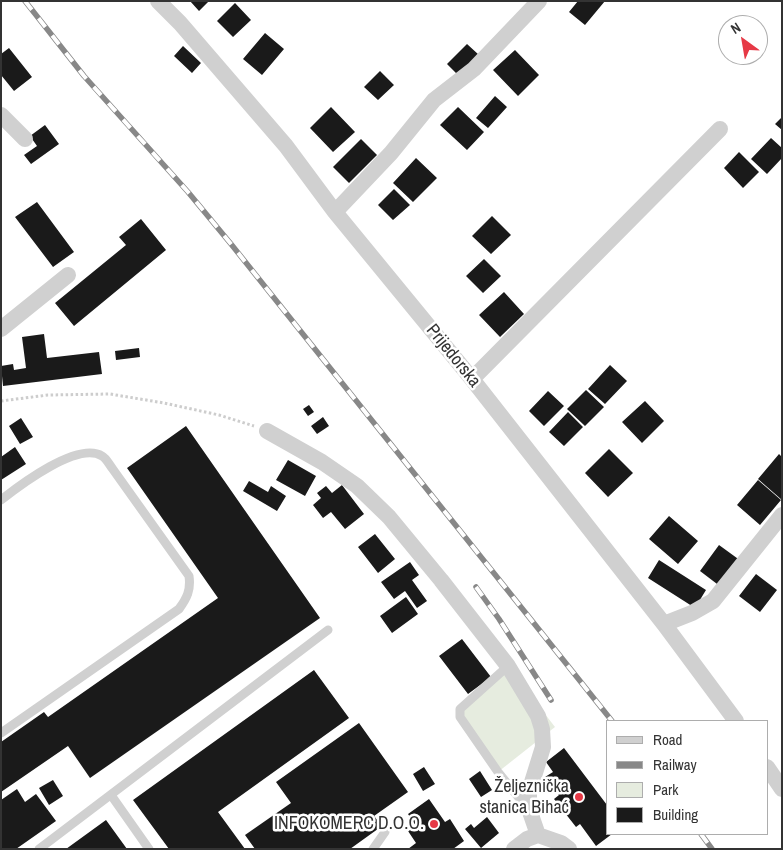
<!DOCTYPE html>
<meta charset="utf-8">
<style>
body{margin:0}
#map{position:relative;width:783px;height:850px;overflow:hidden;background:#fff;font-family:"Archivo Narrow",sans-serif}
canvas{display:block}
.frame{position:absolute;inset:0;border:2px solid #333;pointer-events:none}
.legend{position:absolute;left:606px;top:720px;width:162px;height:115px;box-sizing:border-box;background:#fff;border:1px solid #adadad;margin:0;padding:6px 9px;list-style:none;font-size:15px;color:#333}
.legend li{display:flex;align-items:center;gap:10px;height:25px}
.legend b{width:25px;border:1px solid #adadad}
.north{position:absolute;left:718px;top:15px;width:50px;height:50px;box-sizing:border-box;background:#fff;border:1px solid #adadad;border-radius:50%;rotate:328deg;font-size:14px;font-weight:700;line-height:20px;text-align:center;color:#333}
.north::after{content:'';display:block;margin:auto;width:18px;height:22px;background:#e63946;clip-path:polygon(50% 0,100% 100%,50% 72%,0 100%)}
</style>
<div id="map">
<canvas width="783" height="850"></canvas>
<div class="frame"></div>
<ul class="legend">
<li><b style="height:6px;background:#d0d0d0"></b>Road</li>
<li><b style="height:6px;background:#888"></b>Railway</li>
<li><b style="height:14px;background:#e6ecdf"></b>Park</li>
<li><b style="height:14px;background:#1a1a1a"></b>Building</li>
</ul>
<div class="north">N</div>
</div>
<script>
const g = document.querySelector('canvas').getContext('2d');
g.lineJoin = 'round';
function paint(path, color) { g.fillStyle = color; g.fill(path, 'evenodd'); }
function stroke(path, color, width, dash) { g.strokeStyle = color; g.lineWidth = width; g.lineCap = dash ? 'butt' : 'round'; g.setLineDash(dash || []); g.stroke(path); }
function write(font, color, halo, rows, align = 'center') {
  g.font = font + ' "Archivo Narrow",sans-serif'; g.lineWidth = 5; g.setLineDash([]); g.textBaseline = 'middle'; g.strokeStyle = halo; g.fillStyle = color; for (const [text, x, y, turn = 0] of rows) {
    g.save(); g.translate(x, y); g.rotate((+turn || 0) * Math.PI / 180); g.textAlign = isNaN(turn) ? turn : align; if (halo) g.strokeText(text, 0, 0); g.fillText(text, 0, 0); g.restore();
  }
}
paint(new Path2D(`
 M508,666L555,727L498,772L460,717L468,701Z`), '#e6ecdf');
paint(new Path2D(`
 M190,1H209L199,11Z
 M578,1H605L585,25L569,12Z
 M235,3L251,20L233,37L217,21Z
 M265,33L284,49L262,75L243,59Z
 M467,44L479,55L459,76L447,64Z
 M183,46L201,63L192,73L174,56Z
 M9,48L32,77L14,91L1,75V54Z
 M515,50L539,75L518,96L493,70Z
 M380,71L394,85L378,100L364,87Z
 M495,96L507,107L488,128L476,118Z
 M331,107L355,132L333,152L310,128Z
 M458,107L484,132L467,150L440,125Z
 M782,117V130L775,124Z
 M45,125L59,144L31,164L24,155L37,146L30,136Z
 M771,138L782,148V158L767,174L751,159Z
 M361,139L377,155L349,183L333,167Z
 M739,152L759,172L743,188L724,168Z
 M416,158L437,178L413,202L393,183Z
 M394,189L410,205L393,220L378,205Z
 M37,202L74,252L53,267L15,217Z
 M492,216L511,235L491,254L472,236Z
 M141,219L166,250L74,326L55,303L126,245L119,237Z
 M484,259L501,276L483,293L466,276Z
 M504,292L524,314L500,337L479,315Z
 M44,334L47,358L99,352L102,374L3,386L1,366L13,364L14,370L26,368L22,337Z
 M139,348L140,357L116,360L115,351Z
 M610,365L627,381L605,404L588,389Z
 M586,390L604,407L585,426L567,409Z
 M548,391L564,406L544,426L529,411Z
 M645,401L664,421L642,443L622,422Z
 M309,405L314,412L308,416L303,409Z
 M568,412L583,427L564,446L549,432Z
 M323,417L329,426L317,434L311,426Z
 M21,418L33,437L20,444L9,426Z
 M186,426L320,618L90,778L68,746L1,792V742L44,712L48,717L218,598L127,468Z
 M15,447L26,464L1,480V457Z
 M609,449L633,473L608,497L585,473Z
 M779,454L782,457V500L758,479Z
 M288,460L316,476L305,496L276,480Z
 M758,480L781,500L760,525L737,505Z
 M249,481L268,492L271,486L286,496L277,511L243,491Z
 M342,485L364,514L345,529L331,512L323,518L313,505L321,498L317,493L326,486L332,493Z
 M669,516L698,541L678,564L649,539Z
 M375,534L395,559L378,573L358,547Z
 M719,545L741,561L721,587L700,571Z
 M659,560L706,590L695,608L648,578Z
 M410,562L419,575L412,580L427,601L417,608L405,591L394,599L381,582Z
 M756,574L777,590L760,612L739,596Z
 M406,597L418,614L392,633L380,616Z
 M462,639L491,677L468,694L439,656Z
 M314,670L349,718L218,812L245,849H169L133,800Z
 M359,723L408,792L374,816L382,826L350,849H255L245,835L291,803L276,782Z
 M564,748L607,805V834H612L596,846L580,824L576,827L554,799L559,795L545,777L553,772L546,762Z
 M424,767L435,784L423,791L413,774Z
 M480,771L492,790L481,797L469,779Z
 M53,780L63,796L49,805L39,788Z
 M17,789L25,802L36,794L56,821L16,849H1V800Z
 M429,799L445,822L450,819L464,841L453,849H408L416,843L408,831L416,826L408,814Z
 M487,817L499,833L481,848L465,829L471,824L474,828Z
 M106,820L127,849H66Z`), '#1a1a1a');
stroke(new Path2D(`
 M1,401L48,395L110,394L164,403L219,415L254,426`), '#cdcdcd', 3, [2.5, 2.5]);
stroke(new Path2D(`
 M1,500C20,485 78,441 102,456C106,458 109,464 112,468L189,576C191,590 187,598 179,609L1,733
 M508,666L460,709V717L498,772L528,809
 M111,795L149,849
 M39,849L328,630
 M373,849L385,832`), '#d0d0d0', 9);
stroke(new Path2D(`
 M158,1L180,23L286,146L335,212L472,379L664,624L736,721
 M1,115L25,139
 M335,212L391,153L434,100L474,69L539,1
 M1,329L68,275
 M472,379L720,129
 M267,431L322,462L357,486L389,517L441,580L508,666L538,716L542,729L543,747L529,792V809L538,835
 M664,624L692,613L713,601L782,515
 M767,767L782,789
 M538,835L561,843L569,849
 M514,849L527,839L538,835`), '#d0d0d0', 16);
const rail = new Path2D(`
 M25,1L84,76L188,192L231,244L612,721
 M476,587L499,619L551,700
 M701,834L712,849`);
stroke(rail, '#888', 5.5);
stroke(rail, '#fff', 4, [11]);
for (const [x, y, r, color] of [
 [579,797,5,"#e63946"],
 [434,824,5,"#e63946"]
]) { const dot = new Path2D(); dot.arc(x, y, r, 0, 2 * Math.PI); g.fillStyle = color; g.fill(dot); stroke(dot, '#fff', 2); }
write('18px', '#333', '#fff', [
 ["Prijedorska",453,356,51]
]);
write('18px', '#333', '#fff', [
 ["Željeznička",569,787],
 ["stanica Bihać",569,808],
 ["INFOKOMERC D.O.O.",424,824]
], 'right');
</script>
